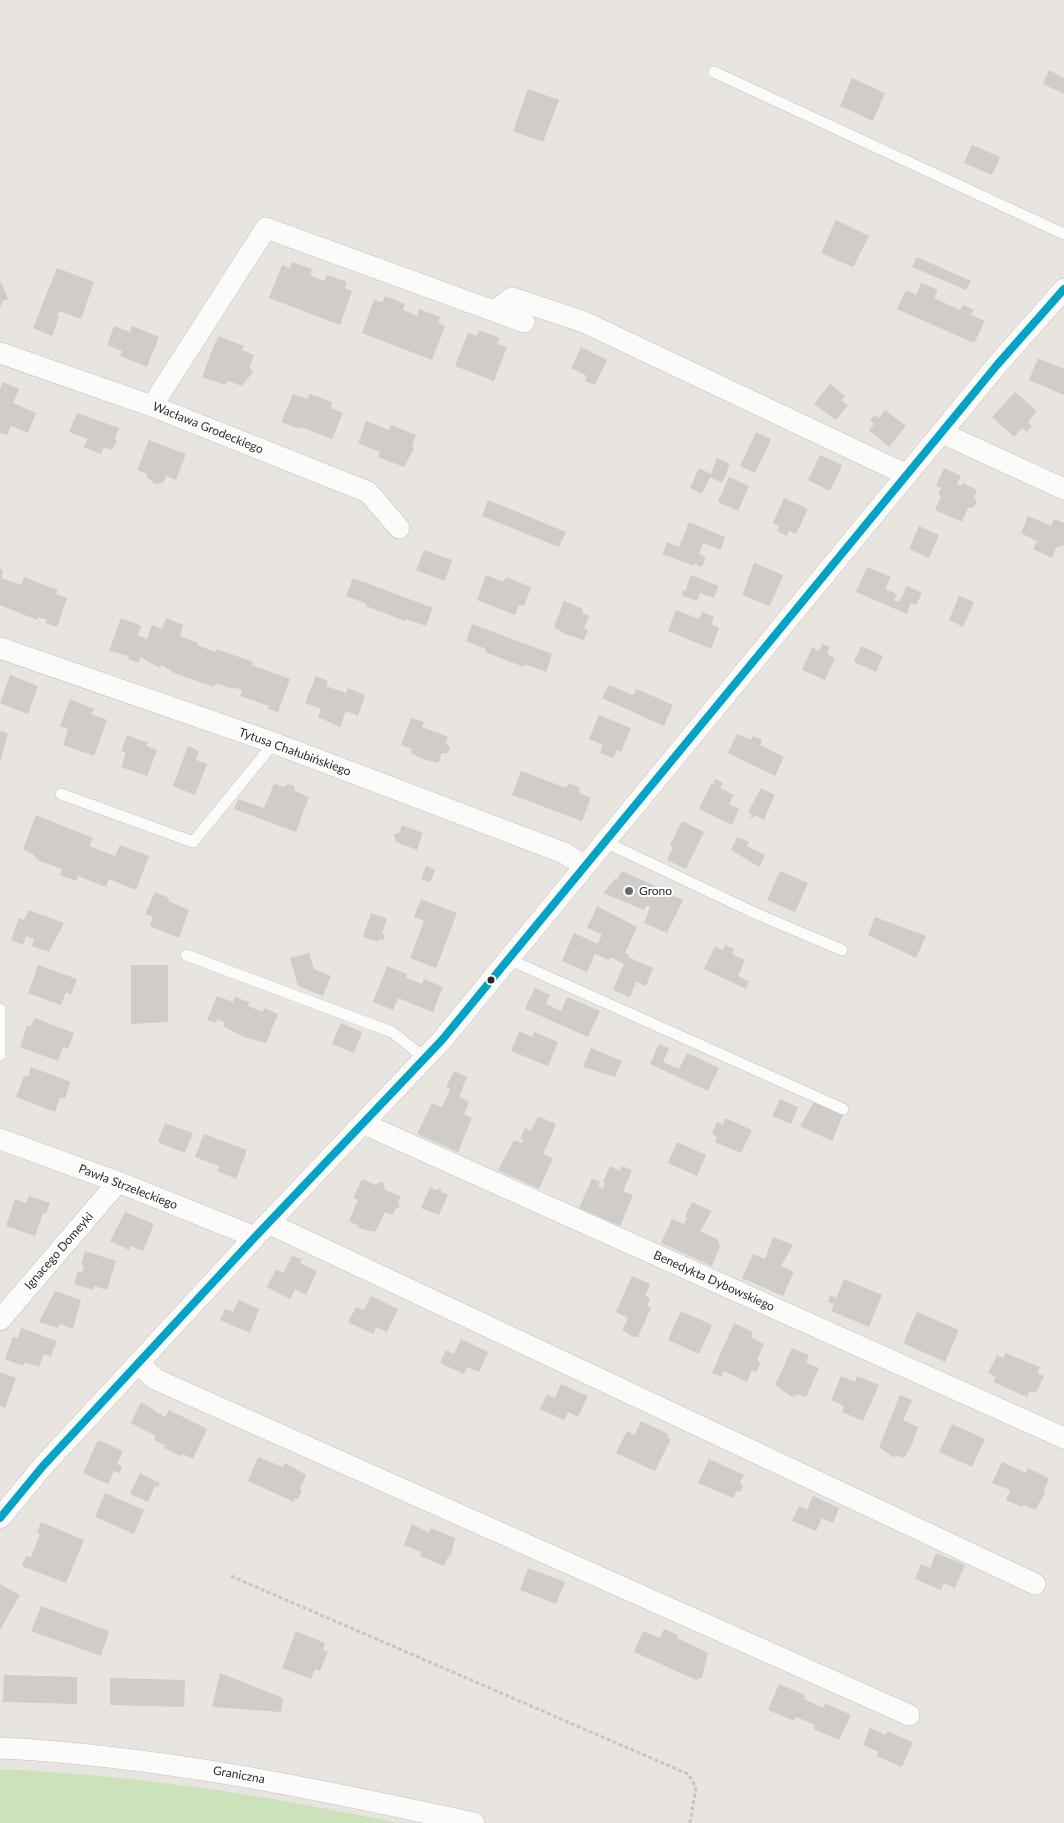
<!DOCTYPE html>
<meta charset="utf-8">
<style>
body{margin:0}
canvas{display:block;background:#e8e4e0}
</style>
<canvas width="1064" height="1823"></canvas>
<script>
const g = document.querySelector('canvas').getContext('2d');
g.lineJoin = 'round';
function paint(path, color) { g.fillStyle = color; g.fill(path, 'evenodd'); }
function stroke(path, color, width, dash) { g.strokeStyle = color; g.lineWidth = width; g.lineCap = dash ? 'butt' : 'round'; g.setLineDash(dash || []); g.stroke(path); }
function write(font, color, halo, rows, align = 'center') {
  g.font = font + ' Lato,sans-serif'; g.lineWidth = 4; g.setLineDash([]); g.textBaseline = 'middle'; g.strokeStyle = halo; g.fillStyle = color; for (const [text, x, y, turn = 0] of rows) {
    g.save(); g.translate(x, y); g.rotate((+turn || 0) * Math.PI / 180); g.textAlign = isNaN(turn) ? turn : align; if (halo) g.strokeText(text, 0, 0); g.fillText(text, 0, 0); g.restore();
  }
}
paint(new Path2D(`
 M0,1769C134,1775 266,1795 397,1823H0Z`), '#cce2ba');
paint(new Path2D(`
 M1049,70L1064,78V94L1043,84Z
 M852,78L885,93L873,121L840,106Z
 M528,89L559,100L543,142L513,131Z
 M972,145L1000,157L992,175L964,163Z
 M836,220L869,236L853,267L821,253Z
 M917,257L971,281L966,290L912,267Z
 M292,262L312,269L310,275L324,281L327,275L347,282L345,288L352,291L340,325L269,298L282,265L290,268Z
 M57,268L94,282L81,319L59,311L57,316L59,317L52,336L33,328Z
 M0,280L8,299L3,301L0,308Z
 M921,283L938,290L934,298L960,310L963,305L974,310L971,315L985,321L974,343L897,309L906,290L916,295Z
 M385,296L405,304L403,310L409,312L417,316L419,309L440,317L438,323L445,326L432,360L362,333L374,300L382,302Z
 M114,326L130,332L132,326L159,337L147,367L120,356L122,351L107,345Z
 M479,330L500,338L497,344L507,347L494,381L455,366L468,333L477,336Z
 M219,336L244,346L242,350L254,355L249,368L253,372L242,386L228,381L225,385L202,377L214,345Z
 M581,347L607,360L595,385L585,381L587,376L571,368Z
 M1038,358L1064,369V395L1029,380Z
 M3,382L19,389L13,403L36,413L28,433L11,426L7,435L0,433V389Z
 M830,384L845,396L842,401L848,405L836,420L814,404Z
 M1015,392L1037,411L1028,422L1032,426L1027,432L1022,428L1014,437L992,417Z
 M293,394L307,399L310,394L332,402L331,408L343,413L332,439L301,427L299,429L281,422Z
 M885,410L906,426L889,447L869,430L874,424L870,421L874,415L879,418Z
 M77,413L119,428L115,438L117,442L111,450L104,447L101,454L83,447L88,439L69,432Z
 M366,421L389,430L391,425L416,435L412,446L414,449L404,467L378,457L380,452L358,443Z
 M756,432L771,439L755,473L740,466Z
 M149,440L186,454L176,480L166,476L163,483L155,484L147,477V474L137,470Z
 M820,455L842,465L830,491L808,480Z
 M717,458L730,464L722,483L710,477L702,494L690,488L699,468L711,474Z
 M944,468L961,476L957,484L961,486L963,483L977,490L974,497L977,502L974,507L968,508L962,522L935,510L941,496L938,494L941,488L936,486Z
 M729,477L749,486L738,511L718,502Z
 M784,498L808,509L796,534L789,531L787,536L777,531L779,526L773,523Z
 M488,500L566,532L559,547L482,516Z
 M1028,516L1051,526L1054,519L1064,523V545L1056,548L1052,558L1033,549L1037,541L1021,533Z
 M689,522L725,537L721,550L703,543L699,554L706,557L702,567L695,564L694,566L662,554L667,542L679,547Z
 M919,526L939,535L929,558L909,549Z
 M424,550L452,560L445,581L416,570Z
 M754,563L783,575L770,606L742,595Z
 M867,567L891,577L885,589L897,594L894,600L899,602L907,586L922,593L916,605L911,603L907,614L856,592Z
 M0,569L3,570L1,578L21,585L24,577L58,590L56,594L67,598L57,627L45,623L47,620L38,617L37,620L0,605Z
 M486,575L503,582L506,577L531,587L524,606L519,605L515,615L477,600Z
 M691,575L719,586L714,598L700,593L697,601L683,596L682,590L685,591Z
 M353,578L433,608L426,626L406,619L405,621L366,606L367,604L346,596Z
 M959,596L974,602L963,627L949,620Z
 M564,601L583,609L582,613L589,616L584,628L588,630L584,640L565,634L554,627Z
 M676,610L699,619L702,612L714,617L711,624L719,628L711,649L668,631Z
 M121,618L142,626L137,635L147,639L152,625L162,629L166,618L183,625L180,636L198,643L197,645L215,652L217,649L253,662L252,665L290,679L278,712L268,709L269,706L240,696L242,690L233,687L232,689L216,683L214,687L174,673L165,667L161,665L160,668L140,657L139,663L128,659L129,656L109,651Z
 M472,624L552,654L546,672L525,664L524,667L485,652L486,649L466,641Z
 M822,644L830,647L827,654L835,658L825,680L802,670L812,647L819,651Z
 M861,646L883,656L876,672L854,662Z
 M10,675L38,686L28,714L0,703Z
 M316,676L328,681L326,686L346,693L348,688L365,695L358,716L346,711L340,727L318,717L321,709L305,703Z
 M609,685L633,695L637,689L673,705L664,726L602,698Z
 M70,699L94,709L91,714L107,720L94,756L63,745L68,729L60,726Z
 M599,715L631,728L621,752L617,750L613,758L600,753L603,745L589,739Z
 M411,718L424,722L422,727L448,737L446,743L450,748L448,753H442L438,763L420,758L411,753L412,749L401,745Z
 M2,731L8,734L0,762V732Z
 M737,734L751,740L753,736L762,740L760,745L784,757L775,776L728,753Z
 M127,735L148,743L146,746L157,750L147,776L121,767L126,753L121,751Z
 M188,746L199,751L196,760L207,764L195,795L173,786Z
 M521,771L566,788L569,783L580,788L579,793L591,798L582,821L512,795Z
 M715,779L723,783L720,788L734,795L729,804L739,809L732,825L699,809L711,784L713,785Z
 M274,784L284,787L288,784L294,786L295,791L309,797L296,832L234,809L238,799L264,808Z
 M761,788L775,795L764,820L754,815L753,818L750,817L752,814L748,812Z
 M36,815L93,838L89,846L115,856L120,845L149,856L136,890L109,879L106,887L78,876L76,881L60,875L62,869L37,860L33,854L23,849Z
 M682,821L704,832L686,869L667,860L673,847L670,845Z
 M402,825L423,833L417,850L396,842L394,834L399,833Z
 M737,837L749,842L747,846L765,855L759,867L731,850Z
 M426,866L435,870L430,882L421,879Z
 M622,871L657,887L655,889L683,900L667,933L644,923L650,907L646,906L644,910L603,893L616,878L617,880Z
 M780,871L808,883L795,912L767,900Z
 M155,892L169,898L168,901L189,910L179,938L150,926L153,917L145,914Z
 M421,899L457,913L436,968L410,958L424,921L414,917Z
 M597,906L637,927L625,953L629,955L628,957L653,968L646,986L636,982L630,997L613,990L624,964L610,957L609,960L595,954L587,972L562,961L574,933L598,944L602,934L587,928Z
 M29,910L64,923L49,952L32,946L34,939L26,936L23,945L11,940L19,918L24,920Z
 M371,913L387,919L382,933L385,934L383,941L379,939L378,942L363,937Z
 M875,917L926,936L916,958L868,935Z
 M725,945L734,949L732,954L745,960L738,976L749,981L746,989L704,969L715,946L723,950Z
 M309,953L314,969L331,976L323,996L298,986L290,958Z
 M38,965L77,979L71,995L66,992L61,1005L28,993Z
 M131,965H168V1022L131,1024Z
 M387,966L407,974L406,978L422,984L424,979L443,987L433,1012L398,998L393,1010L373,1002Z
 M535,988L550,995L546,1004L561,1011L567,997L600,1011L588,1037L525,1009Z
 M217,996L233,1002L235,997L249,1002L248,1006L263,1012L264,1008L278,1014L266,1043L244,1037L223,1026L225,1023L217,1019L216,1023L207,1020Z
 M35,1018L74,1033L68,1049L63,1047L58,1061L20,1047L27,1026H31Z
 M341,1023L362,1032L354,1053L332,1044Z
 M519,1031L532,1037L534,1032L558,1042L548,1066L511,1051Z
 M659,1044L669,1048L663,1062L679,1069L687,1053L719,1068L708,1091L650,1064Z
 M591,1048L622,1061L615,1077L583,1067Z
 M31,1067L71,1082L65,1098H60L55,1112L16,1097L24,1076L28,1077Z
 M454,1071L467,1077L459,1097L469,1102L464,1114L472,1118L458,1152L417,1134L432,1103L442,1107L450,1089L446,1087Z
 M780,1099L798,1107L791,1124L772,1116Z
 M814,1102L843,1115L832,1141L800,1126Z
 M538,1116L556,1124L543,1154L553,1158L539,1189L498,1170L514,1140L522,1143L524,1140L520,1139L525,1128L531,1131Z
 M725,1118L752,1130L741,1153L715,1142L717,1137L712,1134L717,1122L723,1124Z
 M165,1123L193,1133L185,1153L158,1142Z
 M204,1134L247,1150L236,1179L217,1171L219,1166L195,1157Z
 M677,1142L706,1155L697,1176L668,1163Z
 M610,1166L620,1171L622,1166L632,1170L623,1191L633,1195L620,1226L579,1208L592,1179L600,1182L598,1187L603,1189L605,1183L603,1182Z
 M362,1179L375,1185L383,1181L385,1190L401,1196L398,1202L400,1207L395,1209L393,1215L385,1212L375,1232L358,1228L359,1226L349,1221L358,1200L353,1198Z
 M430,1187L437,1190L440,1188L442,1192L448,1195L439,1215L421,1208Z
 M29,1196L50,1203L46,1214L43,1213L35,1236L6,1226L15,1199L26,1203Z
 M692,1202L712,1211L700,1231L719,1240L718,1243L721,1244L712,1266L661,1243L672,1219L684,1224L687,1218L685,1217Z
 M125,1212L154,1224L143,1251L131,1246L129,1250L110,1241Z
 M773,1237L793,1245L781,1266L794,1272L783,1296L742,1278L753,1254L765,1259Z
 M85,1251L116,1261L107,1290L94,1286L93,1290L74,1284L78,1272L82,1273L84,1266L81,1264Z
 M292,1256L302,1259L300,1263L317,1271L306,1295L295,1289L290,1299L267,1287L276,1269L283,1273Z
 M632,1276L650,1284L645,1296L650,1298L647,1306L651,1308L638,1337H633L622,1330L628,1318L616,1312Z
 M844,1279L882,1295L869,1327L831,1311L834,1304L828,1302L830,1295L836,1298Z
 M55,1291L81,1300L73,1329L60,1324L58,1328L39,1322Z
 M371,1296L398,1309L387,1332L376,1327L373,1334L348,1322L356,1307L364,1310Z
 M239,1300L259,1309L250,1333L220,1320L225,1309L233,1312Z
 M681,1311L712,1325L699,1354L668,1340Z
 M917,1312L959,1330L945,1362L903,1343Z
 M734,1323L753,1332L751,1337L764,1344L757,1360L761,1362L756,1372L752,1371L747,1382L724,1371L721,1377L712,1373Z
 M21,1328L57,1341L51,1356L44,1354L39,1367L25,1362L23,1366L5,1359L13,1337L18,1338Z
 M461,1339L488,1352L479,1372L467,1367L464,1374L440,1363L446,1350L454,1354Z
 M792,1348L809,1355L806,1363L819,1368L806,1397L798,1394L792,1397L775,1385Z
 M1005,1353L1040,1367L1037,1373L1044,1376L1036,1393L1030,1391L1027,1397L993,1382L996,1377L988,1373L997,1355L1004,1358Z
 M0,1372L16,1378L5,1408L0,1406Z
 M841,1376L855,1382L857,1376L879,1385L863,1421L842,1412L844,1406L831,1400Z
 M561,1384L588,1396L578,1417L568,1412L564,1420L540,1409L547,1394L555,1398Z
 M900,1395L912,1400L903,1420L918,1427L912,1444L904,1458L898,1456L893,1457L879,1447Z
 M141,1402L165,1417L169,1410L207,1429L193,1459L183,1454L181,1456L172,1452L164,1448L165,1445L154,1440L156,1436L131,1423Z
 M641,1421L668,1434L667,1437L671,1439L669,1443L671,1444L668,1445L655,1471L616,1453L627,1431L635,1435Z
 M952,1424L985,1439L972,1467L939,1452Z
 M98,1440L123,1451L117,1464L122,1466L119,1473L114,1471L108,1484L83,1473Z
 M258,1457L283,1467L285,1463L306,1475L300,1489L302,1490L298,1499L295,1498L294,1502L248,1481Z
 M709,1459L744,1475L740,1482L743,1487L741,1491L736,1492L733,1498L698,1483Z
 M1002,1462L1026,1473L1028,1468L1049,1478L1044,1490L1045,1493L1035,1510L1023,1505L1022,1507L1006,1500L1010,1490L992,1483Z
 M140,1473L160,1483L158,1487L155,1486L148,1502L130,1494Z
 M105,1493L144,1510L134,1534L95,1517Z
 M813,1496L839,1508L833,1523L822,1518L816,1531L792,1521L799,1506L807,1510Z
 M41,1522L84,1540L66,1583L22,1566L26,1556L31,1557L40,1534L37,1533Z
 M412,1524L429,1533L431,1528L455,1538L451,1556L448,1557L444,1566L420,1556L421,1552L404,1545Z
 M936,1553L965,1565L955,1588L944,1583L941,1590L915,1579L921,1564L930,1568Z
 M528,1568L565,1582L556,1604L520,1590Z
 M0,1584L20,1595L0,1630Z
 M41,1606L109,1631L101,1656L31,1631Z
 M664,1629L678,1635L677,1638L708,1653L702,1677L696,1680L634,1652L643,1631L660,1638Z
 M296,1631L325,1643L323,1650L328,1652L320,1671L315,1669L311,1679L282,1668Z
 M220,1673L283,1698L281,1712L212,1707Z
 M4,1675L77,1677V1704L3,1702Z
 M110,1678L185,1680L184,1707L110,1705Z
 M779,1684L805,1695L804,1699L813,1703L823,1708L825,1703L851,1715L839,1740L814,1729L815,1725L806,1721L796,1717L794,1721L768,1710Z
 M870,1728L886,1735L887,1731L913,1742L902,1767L876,1756L879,1752L863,1745Z`), '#cfccc9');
const service = new Path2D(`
 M714,72L1064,234
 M61,794L193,842L274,743
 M605,842L757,914L842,950
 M186,955L392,1032L425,1058
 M508,959L843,1109
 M0,1009V1055`);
const minor = new Path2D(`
 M494,311L512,298L584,322L907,475
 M0,353L152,406L368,492L399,528
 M152,406L266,228L524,322
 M942,433L1064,489
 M0,648L274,743L564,853L585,866
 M365,1123L373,1128L1064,1438
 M0,1139L118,1182L255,1237
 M268,1223L1035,1584
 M0,1320L118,1182
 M138,1363L155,1379L909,1715
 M0,1518L43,1466L255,1237L442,1040L997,365L1064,289
 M0,1748C161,1756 317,1789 474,1823`);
stroke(service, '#c2c1c1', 12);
stroke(minor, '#c2c1c1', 22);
stroke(new Path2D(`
 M231,1576L688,1774L696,1787L690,1823`), '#c6c6c5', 3, [4, 2.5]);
stroke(service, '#fcfbfa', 11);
stroke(minor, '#fcfbfa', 21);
stroke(new Path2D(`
 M0,1518L43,1466L255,1237L442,1040L997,365L1064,289`), '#02a3c6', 8);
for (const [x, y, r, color] of [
 [629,891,5,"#6c6b6a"],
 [491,980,4.5,"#2a2a2a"]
]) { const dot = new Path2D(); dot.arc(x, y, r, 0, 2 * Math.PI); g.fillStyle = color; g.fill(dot); stroke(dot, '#fff', 2); }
write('12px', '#2a2a2a', '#fff', [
 ["Wacława Grodeckiego",208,428,22],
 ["Tytusa Chałubińskiego",295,752,20],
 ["Pawła Strzeleckiego",128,1187,21],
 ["Ignacego Domeyki",59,1251,-49],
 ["Benedykta Dybowskiego",714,1281,24],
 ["Graniczna",239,1775,10]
]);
write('12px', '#2a2a2a', '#fff', [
 ["Grono",639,891]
], 'left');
</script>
